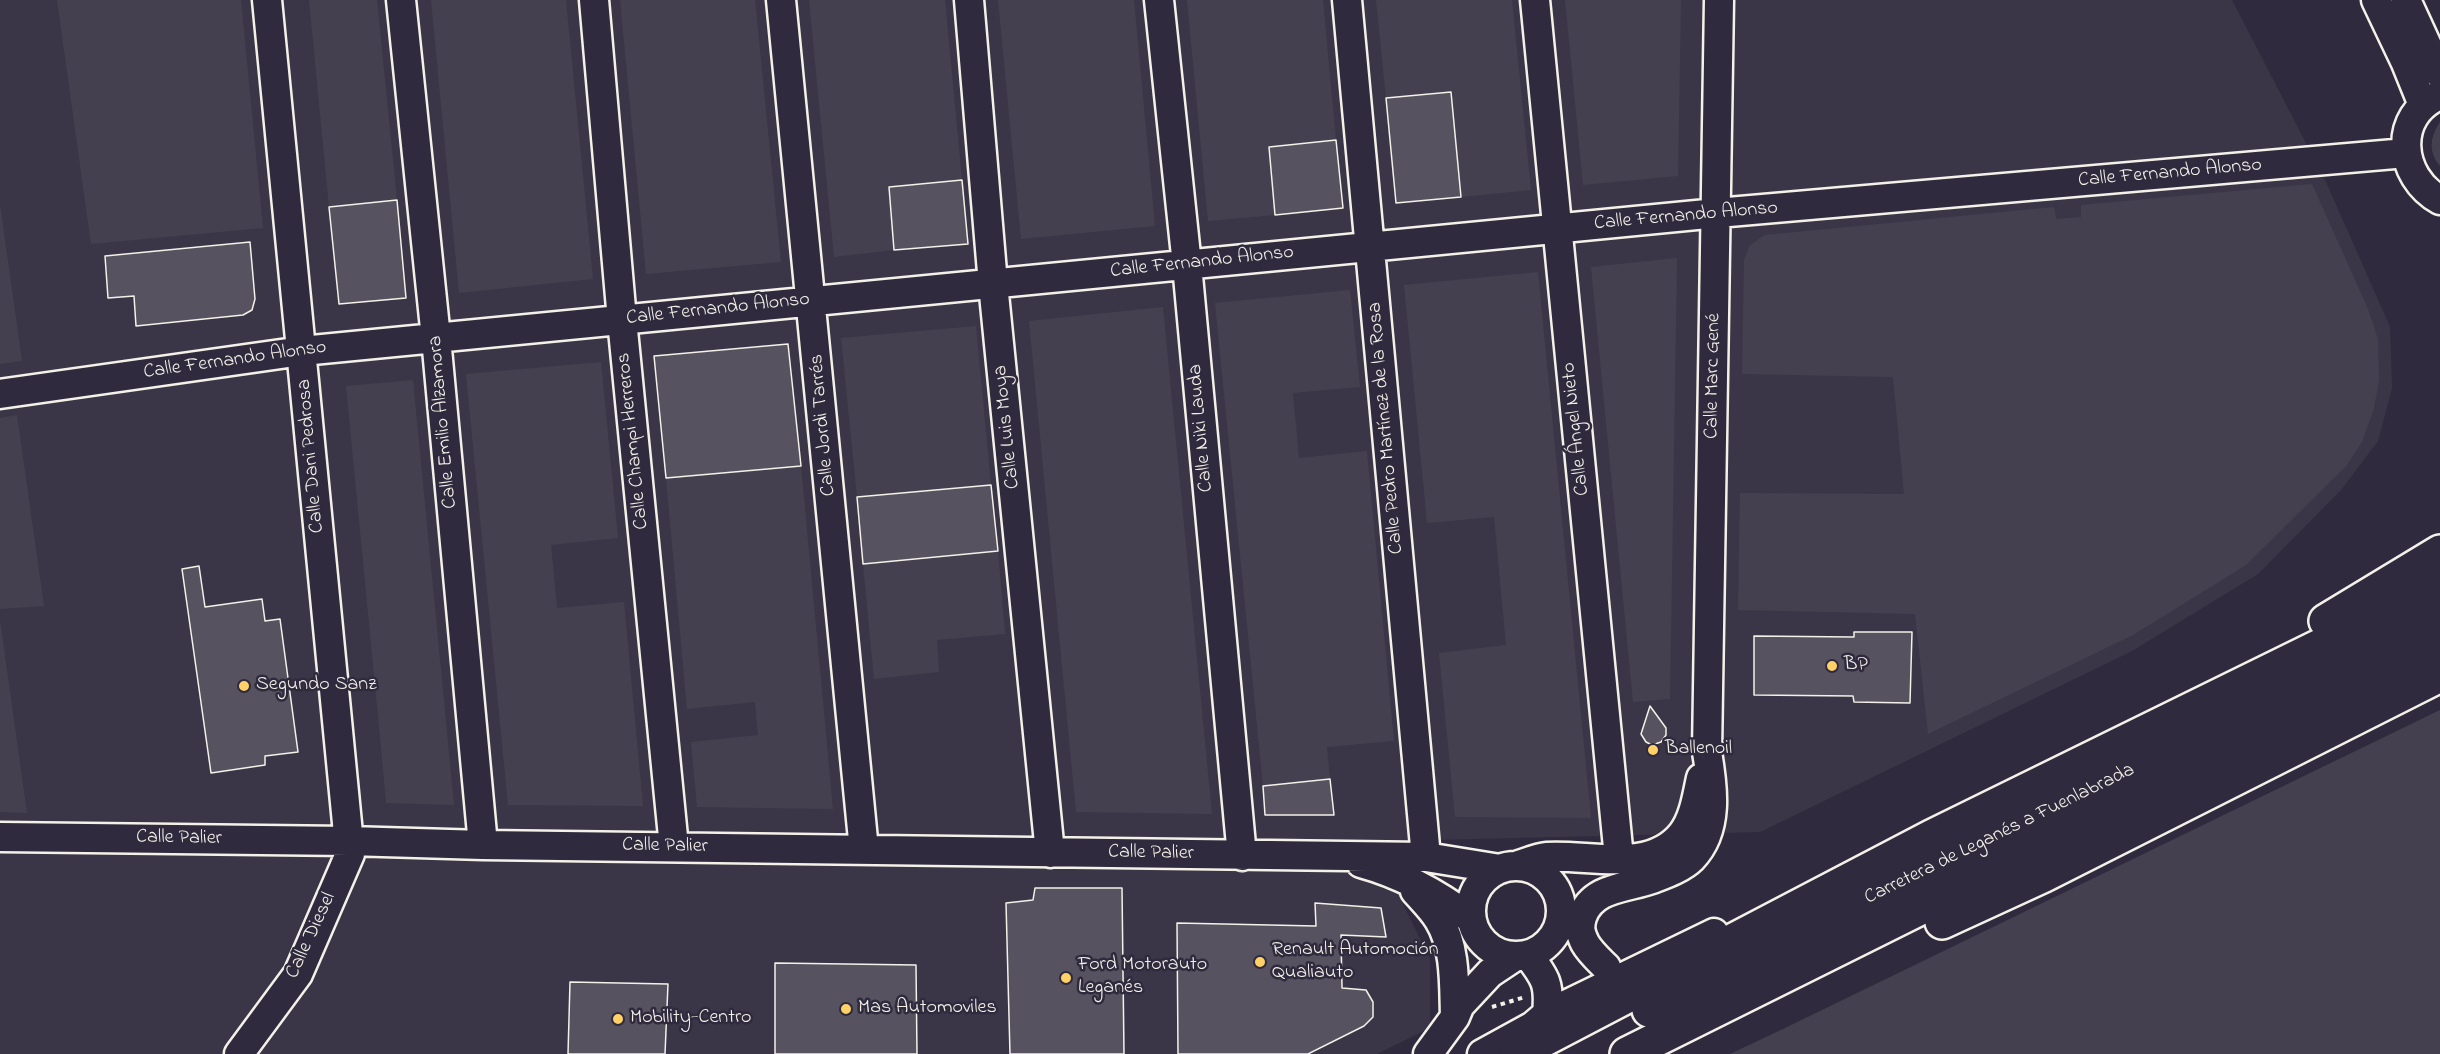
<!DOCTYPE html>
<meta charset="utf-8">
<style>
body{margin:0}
canvas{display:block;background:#2f2a3d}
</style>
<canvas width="2440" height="1054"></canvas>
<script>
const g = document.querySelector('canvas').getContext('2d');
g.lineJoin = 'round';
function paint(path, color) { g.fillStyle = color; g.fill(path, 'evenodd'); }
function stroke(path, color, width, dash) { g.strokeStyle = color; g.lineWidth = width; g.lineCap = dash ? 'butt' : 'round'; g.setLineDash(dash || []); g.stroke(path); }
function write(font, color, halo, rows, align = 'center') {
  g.font = font + ' "Indie Flower",sans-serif'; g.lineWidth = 5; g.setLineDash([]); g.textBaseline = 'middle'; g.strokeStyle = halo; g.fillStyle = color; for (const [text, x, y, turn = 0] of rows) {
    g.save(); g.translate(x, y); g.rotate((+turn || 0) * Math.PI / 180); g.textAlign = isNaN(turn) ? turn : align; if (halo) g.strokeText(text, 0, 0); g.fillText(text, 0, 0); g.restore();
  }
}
paint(new Path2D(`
 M0,0H2232L2326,182L2390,327L2392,388L2378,441L2341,490L2258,574L2132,651L1760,832L1393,841L1400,898L1430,959V1028L1377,1054H0Z`), '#3b3647');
paint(new Path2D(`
 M57,0H241L263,228L91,244Z
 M309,0H377L397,200L329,207Z
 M431,0H566L593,279L459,293Z
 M620,0H755L781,262L646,274Z
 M809,0H945L962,180L889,187L894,250L834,257Z
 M998,0H1134L1155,226L1021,239Z
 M1187,0H1323L1336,140L1269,147L1275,215L1208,221Z
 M1376,0H1512L1531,190L1461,197L1451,92L1386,98Z
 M1565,0H1681L1678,176L1583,185Z
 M2440,122V166C2428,152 2430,137 2440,122Z
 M2312,184L2368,309L2378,339L2379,380L2374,408L2362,442L2347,465L2246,565L2133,635L1928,734L1915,614L1738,610L1740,493L1904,494L1893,377L1742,374L1744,260L1750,245L1765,235L2054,207L2056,219L2081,217V205Z
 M0,204L22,361L0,364Z
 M1677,258L1670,699L1633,702L1591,267Z
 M1538,272L1591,818L1455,817L1439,653L1506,645L1494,517L1427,523L1404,285Z
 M1350,290L1360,387L1293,393L1299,458L1367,451L1394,741L1327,747L1330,779L1263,786L1215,303Z
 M1163,307L1212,814L1076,812L1029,321Z
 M976,326L991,485L857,497L841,338Z
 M601,362L618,538L551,545L557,608L624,602L643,806L508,805L466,374Z
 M413,380L454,805L386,803L381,747L346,386Z
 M17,415L44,606L0,609V418Z
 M801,466L833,809L697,807L691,742L758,735L755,702L687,709L666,478Z
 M998,551L1005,634L937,640L939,672L874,679L863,564Z
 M0,620L27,813L0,812Z
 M2440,710V1054H1730L1783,1029Z`), '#454050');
const building = new Path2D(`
 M1451,92L1461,197L1396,203L1386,98Z
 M1336,140L1343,208L1275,215L1269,147Z
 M962,180L968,244L894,250L889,187Z
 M397,200L406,298L339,304L329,207Z
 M250,242L255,299L252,310L243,315L136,326L134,296L108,298L105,256Z
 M788,344L801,466L666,478L654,356Z
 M991,485L998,551L863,564L857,497Z
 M199,566L205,607L262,599L265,621L280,619L298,752L265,756V765L211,773L182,569Z
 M1854,632H1912L1910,703L1854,702L1853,696L1754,695V636L1854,637Z
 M1650,706L1666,728V735L1661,742L1652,745L1646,742L1641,734Z
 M1330,779L1334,815H1265L1263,786Z
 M1035,888H1122L1124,1054H1010L1006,903L1033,900Z
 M1315,903L1381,908L1386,937L1341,935L1342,988L1366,990L1373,1002V1017L1364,1026L1308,1054H1178L1177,923L1316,926Z
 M775,963L916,965L917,1054H775Z
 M570,982L668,984L665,1054H568Z`);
paint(building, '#56525f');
stroke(building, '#f4f1e8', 1.5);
const minor = new Path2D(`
 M401,0L436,338L483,845
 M594,0L622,320L674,847
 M781,0L864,850
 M969,0L993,284L1050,853
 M1159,0L1187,265L1242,856
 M1347,0L1426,857
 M1535,0L1619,858
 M2376,0L2406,63L2423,105
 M2406,0L2440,74
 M2440,95C2392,115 2398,177 2440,200
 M0,394L302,351L1717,213L2406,153
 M0,837L349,841L483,845L1426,857L1500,869
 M1361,863C1401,874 1438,894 1471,919
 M1471 911a45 45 0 1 1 90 0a45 45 0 1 1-90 0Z
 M1516,866C1526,863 1537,858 1547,857C1590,854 1650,874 1682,834C1694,819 1697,796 1701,778
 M1415,891C1423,900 1433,910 1439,920C1456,947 1454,986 1455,1017
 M1528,955C1546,978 1550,985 1547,1014
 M1606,967C1599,960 1590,952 1585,943C1580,933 1579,927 1582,917C1592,887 1627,888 1652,879C1665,874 1682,868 1692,858C1719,830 1713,787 1707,752L1719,0
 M1462,1003L1490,973L1514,957
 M239,1054L298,974L350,854L267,0
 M1428,1054L1455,1017L1462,1000
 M1482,1054L1533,1026L1547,1014L1714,933`);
const highway = new Path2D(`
 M2326,621L2440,552
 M1942,922L2042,876L2440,675
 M1649,1010L2440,616
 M1516,1054L1931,837L2440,587
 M1627,1054L2440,649`);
stroke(minor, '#f4f1e8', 33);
stroke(highway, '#f4f1e8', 38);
stroke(new Path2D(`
 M1492,1007L1525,997`), '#f4f1e8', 4, [4.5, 4.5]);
stroke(minor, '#2f2a3d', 28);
stroke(highway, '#2f2a3d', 33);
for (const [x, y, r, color] of [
 [1832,666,6,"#ffd166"],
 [244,686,6,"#ffd166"],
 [1653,750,6,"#ffd166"],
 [1260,962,6,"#ffd166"],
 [1066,978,6,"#ffd166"],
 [846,1009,6,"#ffd166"],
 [618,1019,6,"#ffd166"]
]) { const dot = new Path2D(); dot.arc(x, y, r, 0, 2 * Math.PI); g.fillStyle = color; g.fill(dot); stroke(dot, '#2f2a3d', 2); }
write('20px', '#f4f1e8', '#2f2a3d', [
 ["Calle Fernando Alonso",2170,174,-5],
 ["Calle Fernando Alonso",1686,217,-5],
 ["Calle Fernando Alonso",1202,263,-6],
 ["Calle Fernando Alonso",718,310,-6],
 ["Calle Fernando Alonso",235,361,-8],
 ["Calle Marc Gené",1714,376,-89],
 ["Calle Emilio Alzamora",444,422,-95],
 ["Calle Jordi Tarrés",824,425,-95],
 ["Calle Luis Moya",1008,427,-96],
 ["Calle Niki Lauda",1202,428,-95],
 ["Calle Pedro Martínez de la Rosa",1387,428,-95],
 ["Calle Ángel Nieto",1577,429,-96],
 ["Calle Champi Herreros",634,441,-96],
 ["Calle Dani Pedrosa",312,456,-95],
 ["Carretera de Leganés a Fuenlabrada",2000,835,-26],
 ["Calle Palier",179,839,1],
 ["Calle Palier",665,847,1],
 ["Calle Palier",1151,854,1],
 ["Calle Diesel",312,936,-65]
]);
write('20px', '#f4f1e8', '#2f2a3d', [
 ["BP",1844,666],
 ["Segundo Sanz",256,686],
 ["Ballenoil",1665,750],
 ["Renault Automoción",1272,951],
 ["Qualiauto",1272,974],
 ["Ford Motorauto",1078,966],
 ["Leganés",1078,989],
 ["Mas Automoviles",858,1009],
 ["Mobility-Centro",630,1019]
], 'left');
</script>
